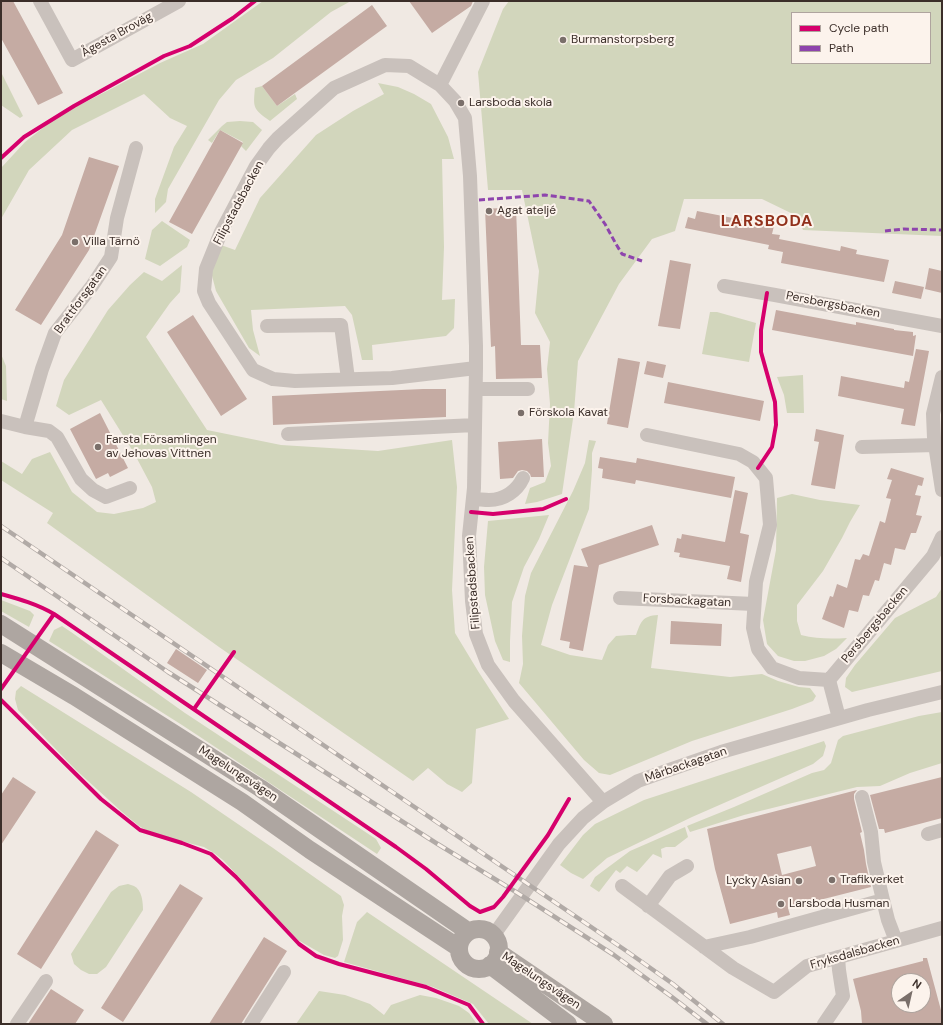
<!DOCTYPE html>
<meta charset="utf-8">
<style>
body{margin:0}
#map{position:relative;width:943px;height:1025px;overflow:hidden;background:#f0e9e3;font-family:"DM Sans",sans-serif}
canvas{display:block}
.frame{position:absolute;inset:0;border:2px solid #3b2e29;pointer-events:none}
.legend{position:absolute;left:791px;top:12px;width:140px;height:52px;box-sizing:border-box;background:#fcf3ec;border:1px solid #afa49e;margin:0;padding:5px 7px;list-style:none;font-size:12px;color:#3b2e29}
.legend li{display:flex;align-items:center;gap:8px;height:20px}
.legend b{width:20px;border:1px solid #afa49e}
.north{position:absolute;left:891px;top:973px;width:40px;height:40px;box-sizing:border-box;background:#fcf3ec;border:1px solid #afa49e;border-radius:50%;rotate:34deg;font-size:11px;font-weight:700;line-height:16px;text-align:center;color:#3b2e29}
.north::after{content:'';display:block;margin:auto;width:14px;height:18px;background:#7a6f6a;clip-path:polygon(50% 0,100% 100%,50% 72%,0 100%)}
</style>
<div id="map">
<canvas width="943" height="1025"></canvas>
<div class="frame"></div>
<ul class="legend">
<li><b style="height:5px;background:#d6006c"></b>Cycle path</li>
<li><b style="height:5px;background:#8e44ad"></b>Path</li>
</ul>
<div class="north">N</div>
</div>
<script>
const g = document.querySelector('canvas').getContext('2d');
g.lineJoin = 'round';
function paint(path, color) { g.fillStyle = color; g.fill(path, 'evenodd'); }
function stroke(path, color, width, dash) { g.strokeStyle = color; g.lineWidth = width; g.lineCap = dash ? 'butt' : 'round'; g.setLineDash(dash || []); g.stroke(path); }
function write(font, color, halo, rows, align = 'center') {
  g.font = font + ' "DM Sans",sans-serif'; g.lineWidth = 4; g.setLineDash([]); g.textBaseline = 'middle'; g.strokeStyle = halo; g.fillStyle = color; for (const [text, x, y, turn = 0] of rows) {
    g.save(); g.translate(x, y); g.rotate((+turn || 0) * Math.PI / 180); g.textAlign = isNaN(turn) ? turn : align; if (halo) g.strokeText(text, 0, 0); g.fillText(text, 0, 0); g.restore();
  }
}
paint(new Path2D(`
 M263,1H351L331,12L273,58L236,80L219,100L168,189L166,202L155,213V199L174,147L187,126L170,118L144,94L72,130L29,170L1,219V168L25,142L58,116L107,91L160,63L203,44Z
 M509,1H942V236L803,230L797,216L762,199H684L675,231L652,239L619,284L578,361L574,412L562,494L537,502L525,504L530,488L545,482L551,466L548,443L550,404L547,369L550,342L535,313L539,271L522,190H488L478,72L503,9ZM792,13H930V63H792Z
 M1,72L23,116L20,118L1,105Z
 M378,83L398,87L414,94L431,104L448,137L454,159H442L444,247L442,300L455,299L454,328L446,336L372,345L373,360H362L352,315L345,306L251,310L253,330L260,356L249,348L216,291L211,272L221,245L235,250L260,198L316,135L353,111L384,94Z
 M262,86L277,106L295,94L297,99L270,121C253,109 253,108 255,88Z
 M240,121L253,122L262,130L246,151L241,146L243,142L220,130L212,143L208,140L222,126L227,122Z
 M162,221L190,240L187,247L160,266L145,259L152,230Z
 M182,265L180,292L170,303L146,337L207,430L281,445L378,451L452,440L457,487L452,590L455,633L478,671L509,719L476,729L472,783L462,792L447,784L428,768L413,781L219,647L47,523L53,513L1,480V461L22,474L32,459L50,452L72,492L97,512L114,514L143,508L156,502L152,487L134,453L101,400L69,415L56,406L64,380L108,310L130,285L144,272L162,281Z
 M710,312H717L756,323L749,362L702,354Z
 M1,354L6,366L7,401L1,399Z
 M803,375L804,413H787L784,395L777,377Z
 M589,440L596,441L592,453V470L589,509L552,605L541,645L570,655L602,660L608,645L616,636L629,635H636C641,622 642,616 658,615L651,668L730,677L762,674L778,681L799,687L810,688L816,696L813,701L792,709L692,741L610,775L599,773L584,760L519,683L523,664L522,636L525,596L531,573L573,491L585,463Z
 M792,494L820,500L860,505L850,522L842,538L823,571L797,605V621L801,635C817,639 831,639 847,638L836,649L824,656L805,661H794L778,656L767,644L763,620L776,550L777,498Z
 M549,515L539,539L524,567L512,602L510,641V662L503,660L495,641L485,595L484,567L488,521Z
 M942,588V671L852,692L845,687L846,678L855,665L895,618L936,597Z
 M1,600L30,611L34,615L29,627L1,611Z
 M62,626L71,632L185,713L376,839L381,848L377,854L182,725L49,641L54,630Z
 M21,686L191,792L273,848L341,896L344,905L342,916L343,940L338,956L335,958L324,955L298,940L223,860L214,853L204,847L153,834L139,826L121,811L76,770L18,710L15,699L16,691Z
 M942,712V763L910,773L880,786L857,787L744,815L690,832L687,826L734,807L812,773L824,770L831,763L838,740L843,736L919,716Z
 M824,741L826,746L823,756L813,764L692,817L607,858L583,879L571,873L560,865L583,835L595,824L644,800Z
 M685,827L688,837L675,847H666L661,849L662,858L653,854L637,872L627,866L620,873L616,870L599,892L590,886L595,877L630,851Z
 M128,884C130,885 132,885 134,886C142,890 143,902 143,910L106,967L97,974H89L81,970L74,964L71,954L111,892L119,886Z
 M367,912L533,1024H489L473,1004L433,987L344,962L357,922Z
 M319,991L345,995L370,1004L384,1015L391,1005L420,995L436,998L459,1006L469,1013L477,1024H296Z`), '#d2d6bc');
paint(new Path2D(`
 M1,1H13L63,93L38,105L1,38Z
 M409,1H473L471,6L432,33Z
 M372,5L387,26L277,106L262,86Z
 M220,130L243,143L192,234L169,222Z
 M89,157L119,166L89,250L41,325L15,310L62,235Z
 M516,207L521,345H540L542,378L496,379L495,346L491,347L485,209Z
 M697,211L774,226L772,234L780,235L779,239L840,251L841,246L857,250L856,254L889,260L884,282L781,263L783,252L768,249L769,245L685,228L688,217L695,219Z
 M670,260L691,264L680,329L658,326Z
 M929,268L942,271V293L925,289Z
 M895,281L924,287L921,299L892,293Z
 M776,310L856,325V322L894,329V330L913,332V336L916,335L913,356L772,330Z
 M193,315L247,399L221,416L167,332Z
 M916,349L929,351L915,426L901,424L904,409L838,396L841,376L904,388L905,381L909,382Z
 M618,358L640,362L628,428L607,424Z
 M647,361L666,365L663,378L644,374Z
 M668,382L764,401L760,421L664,403Z
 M423,389H446V417L273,425L272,396Z
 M100,413L128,468L110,477L108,473L96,479L70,429Z
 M816,429L844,435L835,489L811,485L819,442L814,441Z
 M542,439L544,477H531L530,474L527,471L522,470L518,471L513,478L500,479L498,442Z
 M600,457L636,463L637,458L735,477L731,498L636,480L635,484L602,478L603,469L598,468Z
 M891,468L924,478L922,486L918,485L915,495L921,496L916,515L922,516L916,533H911L905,550L895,548L891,565L884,563L879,581L875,580L869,596L863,595L858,612L849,610L844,628L822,619L830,596L833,597L837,584L847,588L855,559L860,560L863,554L869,556L880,521L885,523L891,499L886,498L892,480L887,479Z
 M735,490L748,493L740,533L749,535L741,582L727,579L730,566L679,557L680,553L674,552L677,538L681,539L682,534L725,542Z
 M652,525L659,545L599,565L583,651L569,648L570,642L560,640L574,565L588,567L581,549Z
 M671,621L722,624L721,646L670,644Z
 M176,649L207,670L198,683L167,663Z
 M13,777L36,792L1,845V795Z
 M942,777V818L885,833L884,829H879L870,795Z
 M857,790L854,794V799L862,832L860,833L864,850L866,864L871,887L788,908L790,915L778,918L777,912L730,924L715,869L707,829ZM811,846L816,866L782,875L777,854Z
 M96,830L119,845L41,969L17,954Z
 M180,884L203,898L123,1022L101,1008Z
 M264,937L287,951L241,1024H209Z
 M923,958H927L942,1014V1024H862L861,1011L853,979L923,961ZM899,981H923V1005H899Z
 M51,989L84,1010L75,1024H28Z`), '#c5aba3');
stroke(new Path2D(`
 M40,1L72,60L179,1
 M440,85L483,1
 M724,286L775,295L942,326
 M267,326L341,325L348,379
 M476,368L392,378L295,381L273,379L253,370L209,303L204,291L206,269L221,232L256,166L269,148L278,138L334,88L385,65L409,66L440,85L455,101L465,118L470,176L476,346V368L474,488L469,536L472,601L476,634L488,665L514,701L603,802
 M942,377L933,414L934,438L942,490
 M476,389H528
 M1,421L25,427L49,431L57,437L81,479L93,490L106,497L130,488
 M25,427L42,369L55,333L92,286L111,257L117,218L136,148
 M288,434L475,425
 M647,435L739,454L753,462L766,478L770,525L756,582L753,628L758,649L772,668L799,678L829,680
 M862,447L935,445
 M473,499C478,499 484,500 489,500C504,500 517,491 523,478
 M620,598L754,604
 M839,718L829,680L933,556L942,537
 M862,797L871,832L874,862L883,900
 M928,834L942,830
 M622,886L733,968L774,992L807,966L942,928
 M648,906L670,876L687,866
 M493,936L559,844L583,818L603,802L638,781L666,771L721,752L868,710L942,692
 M704,947L750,937L883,900L888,920L896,941
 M17,1024L46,981
 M251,1024L284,972
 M824,1024L843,996L839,970L838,957`), '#c9c1bc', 14);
stroke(new Path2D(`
 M1,624L260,788L469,932
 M1,653L74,696L242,802L310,850L459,948
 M459 949a20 20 0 1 1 40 0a20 20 0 1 1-40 0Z
 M498,952L604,1024
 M490,965L568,1024`), '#aea6a1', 18);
const rail = new Path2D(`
 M1,526L625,950L673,984L723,1024
 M1,558L168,672L436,843L516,892L614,955L672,997L707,1024`);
stroke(rail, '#b1aaa6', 4.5);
stroke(rail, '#fcf3ec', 3, [9]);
stroke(new Path2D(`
 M479,200L545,195L589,201L605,224L616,244L622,254L642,261
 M885,231L894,230L904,229L942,230`), '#8e44ad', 3, [6, 3]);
stroke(new Path2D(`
 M1,158L24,137L74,106L164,56L190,46L233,18L255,1
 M758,468L772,447L776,425L775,402L761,352V330L767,293
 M471,512L493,514L543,509L566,499
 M1,594C19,599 37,604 54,614L396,847L426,869L470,906L480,912L494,907L503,897L548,835L569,799
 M1,689L54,614
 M1,700L101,799L140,830L182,843L211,854L236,877L299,944L316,956L339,964L426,987L469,1005L483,1024
 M194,709L234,652`), '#d6006c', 4);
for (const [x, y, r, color] of [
 [563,40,4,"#7a6f6a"],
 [461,103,4,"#7a6f6a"],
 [489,211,4,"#7a6f6a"],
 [75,242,4,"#7a6f6a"],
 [521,413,4,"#7a6f6a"],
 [98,447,4,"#7a6f6a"],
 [832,880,4,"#7a6f6a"],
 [799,881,4,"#7a6f6a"],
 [781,904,4,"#7a6f6a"]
]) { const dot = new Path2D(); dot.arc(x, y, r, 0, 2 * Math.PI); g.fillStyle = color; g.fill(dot); stroke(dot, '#fcf3ec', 1.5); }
write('12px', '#3b2e29', '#fcf3ec', [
 ["Ågesta Broväg",117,35,-29],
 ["Filipstadsbacken",239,203,-62],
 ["Brattforsgatan",81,300,-54],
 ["Persbergsbacken",833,305,11],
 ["Filipstadsbacken",473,583,-94],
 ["Forsbackagatan",687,601,3],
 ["Persbergsbacken",875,625,-50],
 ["Mårbackagatan",686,765,-19],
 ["Magelungsvägen",238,774,33],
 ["Fryksdalsbacken",855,953,-16],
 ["Magelungsvägen",541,981,34]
]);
write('12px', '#3b2e29', '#fcf3ec', [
 ["Burmanstorpsberg",571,40],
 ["Larsboda skola",469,103],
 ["Agat ateljé",497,211],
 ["Villa Tärnö",83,242],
 ["Förskola Kavat",529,413],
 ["Farsta Församlingen",106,440],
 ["av Jehovas Vittnen",106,454],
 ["Trafikverket",840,880],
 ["Lycky Asian",791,881,"right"],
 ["Larsboda Husman",789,904]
], 'left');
g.letterSpacing = '1px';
write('bold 16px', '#91301b', '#fcf3ec', [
 ["LARSBODA",767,222]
]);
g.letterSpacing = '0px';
</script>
